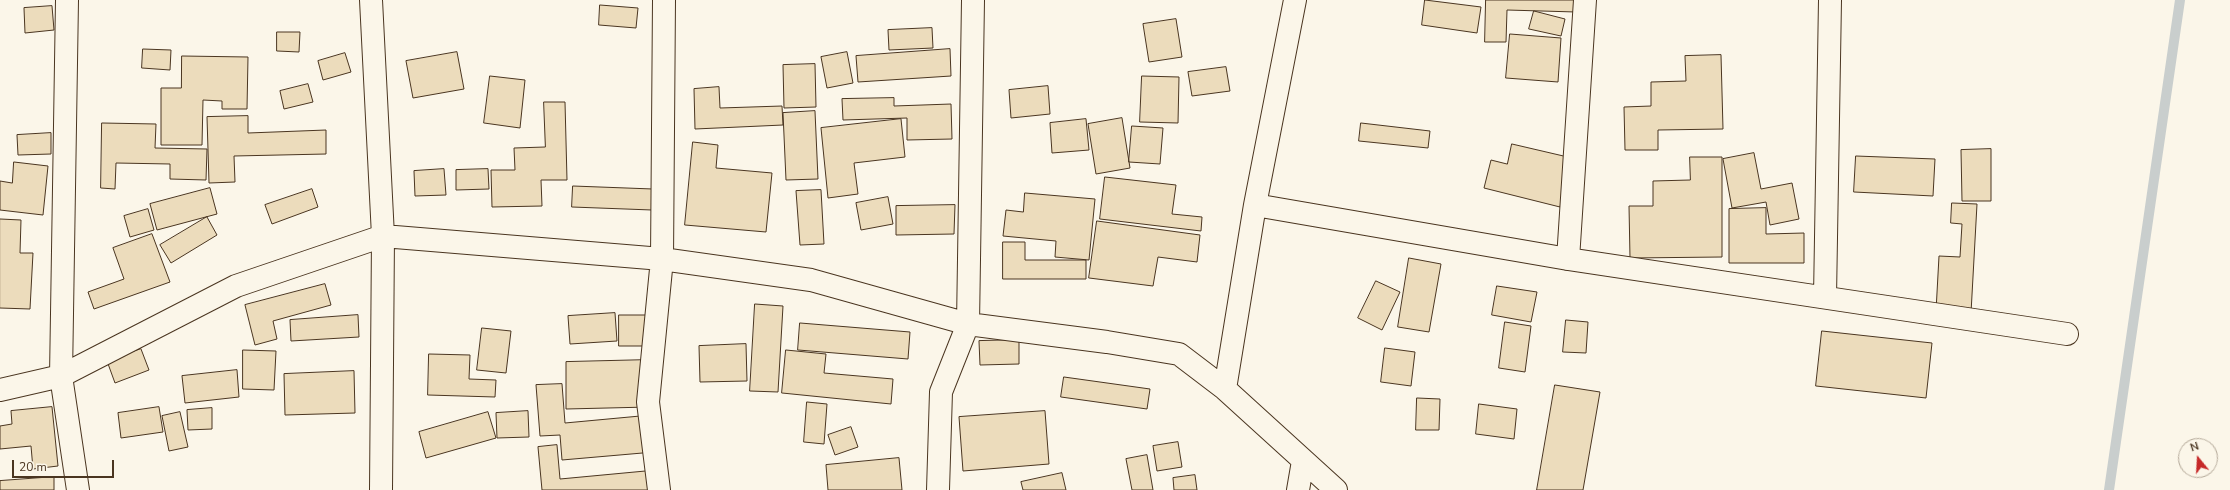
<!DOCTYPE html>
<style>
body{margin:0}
#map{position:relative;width:2230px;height:490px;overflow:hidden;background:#fbf6e9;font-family:"Nunito Sans",sans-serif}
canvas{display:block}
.north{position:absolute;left:2178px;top:438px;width:40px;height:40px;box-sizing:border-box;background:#fbf6e9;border:1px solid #b4a999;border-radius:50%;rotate:342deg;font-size:11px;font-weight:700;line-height:16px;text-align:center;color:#4a3520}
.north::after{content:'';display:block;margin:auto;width:14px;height:18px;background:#c62828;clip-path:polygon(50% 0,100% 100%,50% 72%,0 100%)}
.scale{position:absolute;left:12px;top:460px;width:102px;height:18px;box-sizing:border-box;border:2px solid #4a3520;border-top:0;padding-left:5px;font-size:12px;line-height:14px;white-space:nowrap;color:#4a3520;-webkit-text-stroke:3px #fbf6e9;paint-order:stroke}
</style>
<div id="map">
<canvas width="2230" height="490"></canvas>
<div class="north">N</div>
<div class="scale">20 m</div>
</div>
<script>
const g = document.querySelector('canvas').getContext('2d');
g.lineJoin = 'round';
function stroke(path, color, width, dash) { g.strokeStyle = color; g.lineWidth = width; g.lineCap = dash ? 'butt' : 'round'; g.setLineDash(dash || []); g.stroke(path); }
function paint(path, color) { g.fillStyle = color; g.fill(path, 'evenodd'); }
stroke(new Path2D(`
 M2109,490L2180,0`), '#c9cecd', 10);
const building = new Path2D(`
 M1425,0L1481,7L1477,33L1422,25Z
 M1486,0H1576V12L1507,10L1506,42H1485Z
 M600,5L638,8L636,28L599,25Z
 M52,6L54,30L25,33L24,8Z
 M1534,11L1565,19L1561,36L1529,29Z
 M1176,19L1182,57L1149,62L1143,24Z
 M932,28L933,48L889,50L888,30Z
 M277,32H300L299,52L277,51Z
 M1510,34L1561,38L1558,82L1506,78Z
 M143,49L171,50L170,70L142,68Z
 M950,49L951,76L858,82L856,56Z
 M457,52L464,89L413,98L406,61Z
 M847,52L853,83L827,88L821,57Z
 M345,53L351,72L323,80L318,61Z
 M1721,55L1723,129L1658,130V150H1625L1624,107L1651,106V82L1686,81L1685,56Z
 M182,56L248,57L247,109H222V101L203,100L202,145H161V88H181Z
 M815,64L816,107L784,108L783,65Z
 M1226,67L1230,91L1192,96L1188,72Z
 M490,76L525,80L520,128L484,123Z
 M1142,76L1179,77L1178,123L1140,122Z
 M308,84L313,102L284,109L280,91Z
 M1048,86L1050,114L1011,118L1009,90Z
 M719,87L720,108L782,106L783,125L695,129L694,89Z
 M894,98V106L951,104L952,139L907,140V118L843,120L842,99Z
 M544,102H565L567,180H541L542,206L492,207L491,170H515L514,148L545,147Z
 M815,111L818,179L786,180L783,113Z
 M248,116V133L326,130V154L234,156L235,182L209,183L207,117Z
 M1122,118L1130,168L1096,174L1088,124Z
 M901,119L905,157L854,163L858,194L828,198L821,128Z
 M1086,119L1089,150L1052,153L1050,123Z
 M102,123L156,124L155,148L207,149L206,180L170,179V164L116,163L115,189L101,188Z
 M1361,123L1430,131L1428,148L1359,141Z
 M1132,126L1163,128L1160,164L1129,162Z
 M51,133V154L18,155L17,135Z
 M693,142L718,145L716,168L772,173L766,232L685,225Z
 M1512,144L1572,158L1560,207L1484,188L1491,160L1507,164Z
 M1991,149V201H1962L1961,150Z
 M1754,153L1761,189L1792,183L1799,219L1770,225L1766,202L1732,208L1723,159Z
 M1856,156L1935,159L1933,196L1854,192Z
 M1690,157H1722V257L1630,258L1629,206H1653V181L1690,180Z
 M14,162L48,166L43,215L0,210V181L12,183Z
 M444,169L446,195L415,196L414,171Z
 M488,169L489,189L456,190V170Z
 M1105,177L1176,185L1172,214L1202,217L1201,231L1100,219Z
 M573,186L653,189L652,210L572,207Z
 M210,188L217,214L157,230L150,204Z
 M312,189L318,207L272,224L265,205Z
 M821,190L824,244L800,245L796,191Z
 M1025,193L1095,199L1089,260L1055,257L1056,241L1003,236L1006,210L1023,212Z
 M888,197L893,224L861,230L856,203Z
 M1952,203L1977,204L1971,313L1936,311L1939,256L1960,257L1962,224L1951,223Z
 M955,205L954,234L896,235V206Z
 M1766,208V234L1804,233V263H1729V209Z
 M148,209L154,230L130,237L124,216Z
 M207,217L217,235L171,263L160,245Z
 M0,219L21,220L20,253H33L30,309L0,308Z
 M1097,221L1200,235L1197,262L1158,257L1153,286L1089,278Z
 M152,234L170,282L94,309L88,292L124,279L113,248Z
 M1003,242H1025V260H1086V279H1003Z
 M1409,258L1441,264L1429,332L1398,327Z
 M1376,281L1400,292L1382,330L1358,318Z
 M325,284L331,305L273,321L277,339L255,345L245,305Z
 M1497,286L1537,292L1531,322L1492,315Z
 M755,304L783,306L778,392L750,391Z
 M615,313L617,341L570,344L568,316Z
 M358,315L359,337L291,341L290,320Z
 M619,315H649V346H619Z
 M1566,320L1588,322L1586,353L1563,352Z
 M1505,322L1531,326L1525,372L1499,368Z
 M800,323L910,332L908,359L798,350Z
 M482,328L511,331L506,373L477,370Z
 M1822,331L1932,343L1926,398L1816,386Z
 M1019,340V364L980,365L979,341Z
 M746,344L747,381L700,382L699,346Z
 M1385,348L1415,352L1411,386L1381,382Z
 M141,349L149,370L115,383L107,361Z
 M243,350L276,351L274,390L243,389Z
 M786,350L826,354L824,373L893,379L891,404L782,393Z
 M429,354L470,355L469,379L496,380L495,397L428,395Z
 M648,360L649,407L566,409V362Z
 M237,370L239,397L185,403L182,376Z
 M354,371L355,413L285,415L284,374Z
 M1064,377L1150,389L1147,409L1061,397Z
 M562,384L565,423L651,415L654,452L562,460L560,435L540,436L536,385Z
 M1555,385L1600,392L1583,490H1537Z
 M1417,398L1440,399L1439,430H1416Z
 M807,402L827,404L824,444L804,442Z
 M1479,404L1517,409L1514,439L1476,434Z
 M52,407L58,466L33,469L31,446L0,449V426L12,424L11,411Z
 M159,407L163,432L121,438L118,413Z
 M212,408V429L188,430L187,410Z
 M528,411L529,437L497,438L496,413Z
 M1045,411L1049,464L963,471L959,417Z
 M180,412L188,447L169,451L162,416Z
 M488,412L496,438L426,458L419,432Z
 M851,427L858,447L835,455L828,435Z
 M1178,442L1182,467L1157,471L1153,446Z
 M557,445L560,479L656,470L658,490H542L538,447Z
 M1147,455L1153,490H1132L1126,459Z
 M899,458L902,490H828L826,465Z
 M1062,473L1066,490H1023L1021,482Z
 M1195,475L1197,490H1174L1173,478Z
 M54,477V490H0V481Z`);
paint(building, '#ecdcbc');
stroke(building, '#4a3520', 1);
const minor = new Path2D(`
 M67,0L61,376L78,490
 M371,0L383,236L381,490
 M1255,205L1568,259L2067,334
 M1568,259L1585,0
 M1825,297L1830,0
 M1225,389L1255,205L1295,0
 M0,390L61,376L236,286L383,236L662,259L811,280L968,324L1107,342L1179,354L1225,389L1336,490
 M659,490L648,402L662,259L664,0
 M938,490L941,392L968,324L973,0
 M1298,490L1303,461`);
stroke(minor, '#4a3520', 24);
stroke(minor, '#fbf6e9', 22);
</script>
